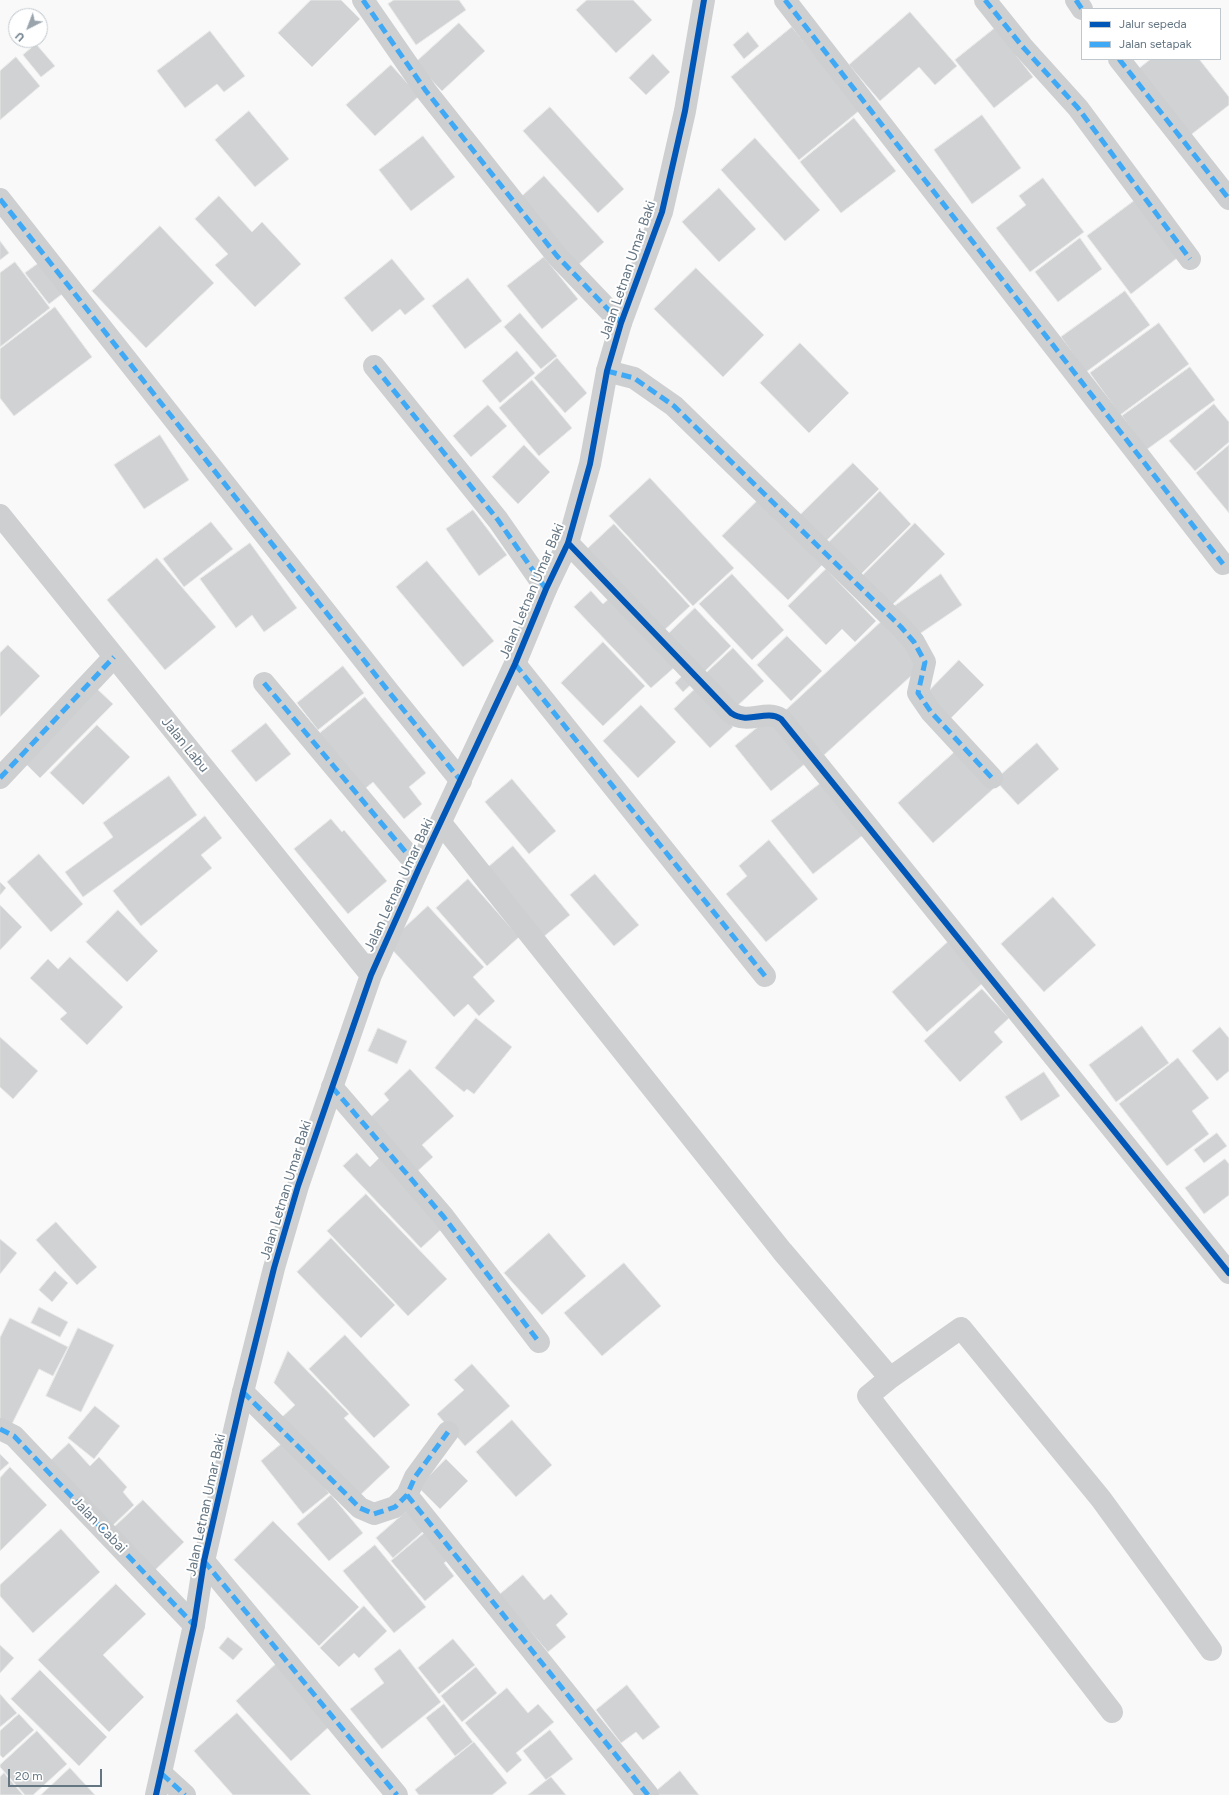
<!DOCTYPE html>
<style>
body{margin:0}
#map{position:relative;width:1229px;height:1795px;overflow:hidden;background:#f9f9f9;font-family:Figtree,sans-serif}
canvas{display:block}
.legend{position:absolute;left:1081px;top:8px;width:140px;height:52px;box-sizing:border-box;background:#fff;border:1px solid #c1c8cd;margin:0;padding:5px 7px;list-style:none;font-size:12px;color:#657683}
.legend li{display:flex;align-items:center;gap:8px;height:20px}
.legend b{width:20px;border:1px solid #c1c8cd}
.north{position:absolute;left:8px;top:8px;width:40px;height:40px;box-sizing:border-box;background:#fff;border:1px solid #c1c8cd;border-radius:50%;rotate:222deg;font-size:11px;font-weight:700;line-height:16px;text-align:center;color:#657683}
.north::after{content:'';display:block;margin:auto;width:14px;height:18px;background:#99a4ac;clip-path:polygon(50% 0,100% 100%,50% 72%,0 100%)}
.scale{position:absolute;left:8px;top:1769px;width:94px;height:18px;box-sizing:border-box;border:2px solid #657683;border-top:0;padding-left:5px;font-size:12px;line-height:14px;white-space:nowrap;color:#657683;-webkit-text-stroke:3px #fff;paint-order:stroke}
</style>
<div id="map">
<canvas width="1229" height="1795"></canvas>
<ul class="legend">
<li><b style="height:5px;background:#0057b8"></b>Jalur sepeda</li>
<li><b style="height:5px;background:#3fa9f5"></b>Jalan setapak</li>
</ul>
<div class="north">U</div>
<div class="scale">20 m</div>
</div>
<script>
const g = document.querySelector('canvas').getContext('2d');
g.lineJoin = 'round';
function paint(path, color) { g.fillStyle = color; g.fill(path, 'evenodd'); }
function stroke(path, color, width, dash) { g.strokeStyle = color; g.lineWidth = width; g.lineCap = dash ? 'butt' : 'round'; g.setLineDash(dash || []); g.stroke(path); }
function write(font, color, halo, rows, align = 'center') {
  g.font = font + ' Figtree,sans-serif'; g.lineWidth = 4; g.setLineDash([]); g.textBaseline = 'middle'; g.strokeStyle = halo; g.fillStyle = color; for (const [text, x, y, turn = 0] of rows) {
    g.save(); g.translate(x, y); g.rotate((+turn || 0) * Math.PI / 180); g.textAlign = isNaN(turn) ? turn : align; if (halo) g.strokeText(text, 0, 0); g.fillText(text, 0, 0); g.restore();
  }
}
const building = new Path2D(`
 M311,0H341L360,19L312,67L278,33Z
 M394,0H459L466,10L416,45L388,4Z
 M587,0H633L652,20L616,53L576,10Z
 M910,12L957,66L935,85L919,67L880,101L849,65Z
 M459,23L485,51L442,91L415,63Z
 M792,27L860,110L799,160L731,77Z
 M995,28L1033,77L994,108L955,60Z
 M210,31L245,76L224,92L217,84L185,108L157,71Z
 M748,32L759,46L744,59L733,45Z
 M36,44L55,66L41,77L23,55Z
 M653,54L670,72L646,95L629,78Z
 M16,57L40,86L0,120V71Z
 M1151,59H1199L1229,97V105L1188,137L1136,71Z
 M391,65L419,96L375,136L346,105Z
 M550,107L624,189L598,213L523,131Z
 M249,111L289,159L255,187L215,140Z
 M982,115L1021,168L972,204L934,150Z
 M854,118L896,171L841,213L800,162Z
 M423,136L455,177L411,211L379,170Z
 M755,138L820,210L785,241L721,170Z
 M544,176L604,242L577,266L518,200Z
 M1043,178L1084,232L1030,272L996,228L1026,205L1019,196Z
 M719,188L756,229L719,262L682,222Z
 M219,196L252,232L262,222L301,264L255,307L215,265L228,254L195,219Z
 M1138,198L1181,255L1131,294L1087,236Z
 M160,226L214,283L146,348L92,291Z
 M1080,238L1102,269L1058,302L1035,272Z
 M0,241L9,253L0,260Z
 M544,257L578,299L542,329L507,286Z
 M392,259L425,299L405,315L400,309L372,332L344,298Z
 M43,260L66,291L49,304L25,273Z
 M15,262L50,308L0,347V273Z
 M696,268L764,335L723,377L654,309Z
 M468,278L502,321L465,349L432,306Z
 M1125,291L1150,325L1086,372L1061,337Z
 M55,307L92,357L14,416L0,398V349Z
 M520,313L557,356L541,369L504,327Z
 M1159,323L1189,364L1120,415L1090,373Z
 M800,343L849,393L809,433L760,383Z
 M517,351L535,373L500,403L482,381Z
 M557,358L587,393L565,413L534,378Z
 M1190,367L1215,400L1146,450L1122,416Z
 M532,380L572,428L539,456L499,408Z
 M1214,404L1229,422V442L1195,471L1169,441Z
 M488,405L507,426L471,457L453,436Z
 M160,435L189,480L144,509L114,465Z
 M524,445L550,472L518,504L492,477Z
 M1229,445V513L1196,473Z
 M853,463L879,489L822,545L796,519Z
 M650,478L734,568L693,606L609,516Z
 M880,491L911,524L857,578L825,546Z
 M759,499L824,563L788,600L722,536Z
 M473,510L507,555L479,576L446,529Z
 M211,522L233,549L184,587L163,559Z
 M915,523L945,554L889,608L860,578Z
 M614,524L690,606L659,635L583,553Z
 M250,543L297,608L264,632L252,615L236,628L200,579Z
 M157,558L216,627L165,670L107,600Z
 M427,561L494,641L463,667L396,587Z
 M826,569L876,621L855,642L842,629L826,645L788,606Z
 M732,574L784,630L752,660L699,604Z
 M941,574L962,605L915,637L893,607Z
 M591,591L603,604L612,596L677,665L651,688L574,607Z
 M695,608L731,646L704,672L667,635Z
 M882,621L923,665L824,755L784,712Z
 M787,636L822,671L791,701L757,665Z
 M603,642L645,686L603,726L561,683Z
 M8,645L40,676L0,717V653Z
 M733,648L764,681L735,708L704,675Z
 M959,660L984,685L950,719L926,694Z
 M343,666L364,693L318,730L297,703Z
 M688,671L696,680L683,692L675,683Z
 M94,686L113,704L40,778L22,760Z
 M696,688L733,727L710,748L674,709Z
 M365,697L426,773L409,787L422,804L404,819L373,782L361,792L315,737Z
 M641,705L676,742L638,778L603,741Z
 M769,718L806,763L771,791L735,746Z
 M266,723L291,754L256,782L231,751Z
 M97,725L130,757L83,805L50,773Z
 M1037,743L1059,769L1018,805L995,780Z
 M958,749L993,789L933,843L898,803Z
 M169,776L197,815L83,897L65,872L113,837L103,823Z
 M512,779L556,831L529,854L485,802Z
 M821,783L863,835L813,874L771,821Z
 M205,816L222,838L201,855L212,868L141,926L113,891Z
 M331,819L342,832L344,830L387,881L348,914L294,849Z
 M769,840L818,899L766,942L726,894L747,876L739,866Z
 M513,846L570,915L542,938L486,869Z
 M39,854L83,904L51,932L7,882Z
 M595,874L639,925L614,946L570,895Z
 M468,879L519,937L487,966L436,908Z
 M0,882L6,888L0,895Z
 M1053,897L1096,945L1044,992L1001,944Z
 M0,905L22,927L0,950Z
 M428,906L484,967L473,977L495,1001L479,1016L468,1004L454,1017L387,944Z
 M118,910L158,951L127,982L86,942Z
 M949,941L985,981L927,1032L892,992Z
 M70,957L123,1007L87,1045L60,1019L67,1013L30,978L48,959L58,969Z
 M982,989L1009,1018L994,1032L1003,1042L960,1082L924,1041Z
 M476,1018L512,1047L474,1094L467,1089L464,1092L435,1068Z
 M1142,1026L1169,1063L1116,1102L1089,1065Z
 M1220,1027L1229,1038V1071L1217,1081L1192,1051Z
 M378,1028L407,1041L397,1064L368,1051Z
 M0,1037L38,1071L13,1099L0,1087Z
 M1178,1058L1209,1098L1192,1111L1209,1134L1167,1166L1119,1104Z
 M410,1069L454,1116L422,1145L433,1157L412,1176L364,1123L389,1100L384,1094Z
 M1044,1072L1060,1096L1021,1121L1005,1097Z
 M1217,1133L1227,1146L1204,1163L1194,1150Z
 M357,1153L370,1167L383,1154L448,1223L421,1248L343,1166Z
 M1225,1159L1229,1164V1195L1204,1214L1185,1188Z
 M366,1194L447,1279L408,1316L327,1231Z
 M56,1222L97,1267L77,1285L36,1240Z
 M549,1233L586,1276L542,1315L504,1273Z
 M331,1238L395,1305L361,1338L297,1272Z
 M0,1239L17,1253L0,1274Z
 M624,1263L661,1306L602,1356L564,1313Z
 M55,1271L68,1283L52,1302L39,1290Z
 M39,1307L68,1322L60,1337L31,1323Z
 M10,1318L68,1347L53,1376L39,1369L11,1426L0,1420V1338Z
 M78,1328L114,1345L81,1412L46,1396Z
 M345,1335L410,1405L374,1438L309,1369Z
 M288,1351L349,1414L344,1418L390,1467L356,1499L280,1419L295,1405L274,1383Z
 M472,1364L510,1406L465,1446L437,1414L464,1390L454,1380Z
 M95,1406L120,1426L94,1459L68,1438Z
 M512,1420L552,1465L516,1497L476,1452Z
 M286,1440L329,1493L303,1514L261,1461Z
 M69,1443L90,1466L99,1457L127,1487L123,1492L134,1505L107,1531L46,1465Z
 M0,1454L9,1463L0,1471Z
 M446,1459L468,1481L440,1509L418,1487Z
 M10,1467L47,1505L0,1551V1478Z
 M331,1495L363,1533L329,1561L297,1524Z
 M143,1500L184,1542L150,1575L109,1532Z
 M409,1509L427,1528L393,1558L376,1538Z
 M273,1521L359,1607L319,1646L234,1560Z
 M61,1529L100,1572L33,1633L0,1596V1585Z
 M429,1529L453,1556L444,1563L454,1576L425,1601L391,1561Z
 M375,1545L426,1607L394,1633L343,1571Z
 M523,1575L544,1600L551,1594L568,1614L556,1625L566,1637L548,1652L499,1595Z
 M116,1584L146,1614L103,1655L144,1697L109,1732L38,1660Z
 M364,1606L387,1631L359,1658L354,1653L339,1667L320,1648Z
 M228,1637L243,1649L233,1660L219,1648Z
 M453,1639L475,1665L439,1694L418,1668Z
 M0,1645L14,1658L0,1673Z
 M400,1649L441,1702L382,1749L350,1709L384,1683L374,1669Z
 M276,1664L331,1725L291,1761L236,1701Z
 M476,1667L497,1693L462,1722L441,1696Z
 M40,1670L107,1737L79,1766L11,1699Z
 M627,1685L660,1727L643,1740L636,1732L621,1743L596,1710Z
 M507,1688L528,1713L538,1704L554,1722L516,1753L522,1760L507,1773L465,1723Z
 M0,1694L17,1713L0,1727Z
 M444,1704L473,1742L455,1756L426,1718Z
 M237,1713L311,1795H233L194,1751Z
 M19,1714L34,1730L3,1758L0,1755V1731Z
 M550,1730L573,1759L546,1780L523,1751Z
 M37,1731L67,1764L33,1795H25L0,1767V1765Z
 M474,1742L507,1783L492,1795H419L415,1790Z
 M70,1768L95,1795H41Z
 M680,1771L699,1795H657L655,1792Z
 M4,1773L23,1795H0V1777Z
 M551,1777L566,1795H528Z`);
paint(building, '#d0d2d3');
stroke(building, '#e8e8e8', 1);
stroke(new Path2D(`
 M363,0L426,91L557,256L621,323
 M785,0L1223,564
 M985,0L1022,46L1078,108L1190,259
 M1076,0L1082,9
 M1119,59L1229,199
 M0,199L389,692L461,781
 M374,366L498,520L546,589
 M607,371L634,378L674,406L901,627L914,642L925,662L918,693L931,712L992,778
 M568,543L731,713C749,725 765,709 781,719L1229,1273
 M515,664L765,976
 M264,683L419,868
 M0,778L114,657
 M441,823L782,1251L890,1378
 M332,1087L443,1216L539,1342
 M243,1392L360,1508L374,1514L395,1507L407,1495L415,1477L448,1432
 M0,1429L14,1436L194,1625
 M407,1495L648,1795
 M204,1561L397,1795
 M1112,1712L868,1396L890,1378L961,1328L1101,1499L1211,1650
 M162,1774L185,1795`), '#cecfd0', 22);
stroke(new Path2D(`
 M0,515L371,975
 M156,1795L194,1625L204,1561L243,1392L274,1268L298,1186L371,975L419,868L515,664L546,589L568,543L590,464L607,371L621,323L662,212L685,111L704,0`), '#cecfd0', 22);
stroke(new Path2D(`
 M363,0L426,91L557,256L621,323
 M785,0L1223,564
 M985,0L1022,46L1078,108L1190,259
 M1076,0L1082,9
 M1119,59L1229,199
 M0,199L389,692L461,781
 M374,366L498,520L546,589
 M607,371L634,378L674,406L901,627L914,642L925,662L918,693L931,712L992,778
 M515,664L765,976
 M264,683L419,868
 M0,778L114,657
 M332,1087L443,1216L539,1342
 M243,1392L360,1508L374,1514L395,1507L407,1495L415,1477L448,1432
 M0,1429L14,1436L194,1625
 M407,1495L648,1795
 M204,1561L397,1795
 M162,1774L185,1795`), '#3fa9f5', 5, [10, 5]);
stroke(new Path2D(`
 M568,543L731,713C749,725 765,709 781,719L1229,1273
 M156,1795L194,1625L204,1561L243,1392L274,1268L298,1186L371,975L419,868L515,664L546,589L568,543L590,464L607,371L621,323L662,212L685,111L704,0`), '#0057b8', 6);
write('14px', '#657683', '#fff', [
 ["Jalan Letnan Umar Baki",628,270,-71],
 ["Jalan Letnan Umar Baki",532,591,-67],
 ["Jalan Labu",185,745,51],
 ["Jalan Letnan Umar Baki",399,885,-65],
 ["Jalan Letnan Umar Baki",286,1190,-73],
 ["Jalan Letnan Umar Baki",206,1505,-78],
 ["Jalan Cabai",99,1525,46]
]);
</script>
